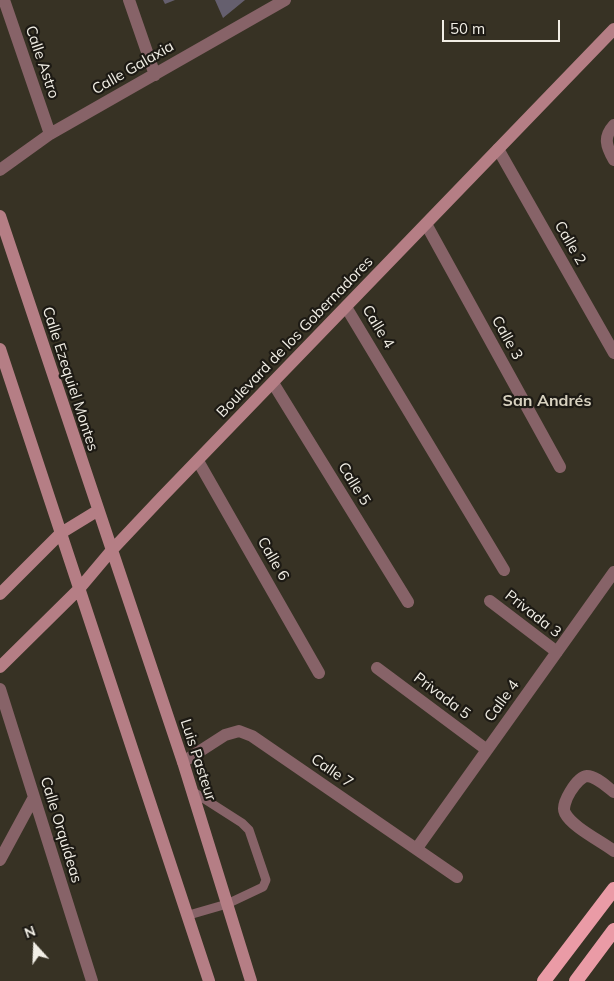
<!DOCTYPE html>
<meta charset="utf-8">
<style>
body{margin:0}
#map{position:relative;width:614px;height:981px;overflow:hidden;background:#373224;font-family:Mulish,sans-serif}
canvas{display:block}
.north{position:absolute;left:10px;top:921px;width:50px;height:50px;-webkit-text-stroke:4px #1d1a14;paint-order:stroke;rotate:340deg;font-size:14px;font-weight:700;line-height:20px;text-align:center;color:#f1eee5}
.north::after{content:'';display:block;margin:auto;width:18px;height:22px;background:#f1eee5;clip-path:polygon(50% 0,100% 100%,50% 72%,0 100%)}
.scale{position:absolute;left:442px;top:20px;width:118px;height:22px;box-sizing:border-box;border:2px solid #f1eee5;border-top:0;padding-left:6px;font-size:15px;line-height:18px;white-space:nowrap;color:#f1eee5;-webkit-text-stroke:4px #1d1a14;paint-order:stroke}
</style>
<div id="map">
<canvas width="614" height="981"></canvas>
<div class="north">N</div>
<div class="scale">50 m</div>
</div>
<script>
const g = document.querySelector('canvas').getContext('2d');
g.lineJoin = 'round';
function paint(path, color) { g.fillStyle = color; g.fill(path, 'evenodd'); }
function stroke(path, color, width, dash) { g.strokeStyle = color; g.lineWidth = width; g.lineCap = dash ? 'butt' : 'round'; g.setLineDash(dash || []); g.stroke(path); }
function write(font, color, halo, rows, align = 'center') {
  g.font = font + ' Mulish,sans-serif'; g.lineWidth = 4.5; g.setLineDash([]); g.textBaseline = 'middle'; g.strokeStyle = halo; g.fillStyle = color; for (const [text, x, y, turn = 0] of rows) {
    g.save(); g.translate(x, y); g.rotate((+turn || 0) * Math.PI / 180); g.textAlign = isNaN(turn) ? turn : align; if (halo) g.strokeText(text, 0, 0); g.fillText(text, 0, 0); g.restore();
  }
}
paint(new Path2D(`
 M163,0H175L165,4Z
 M215,0H245L223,18Z`), '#655f6e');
stroke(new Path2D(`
 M189,915L227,904L263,887L266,880L249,830L242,823L192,791`), '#876368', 9);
stroke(new Path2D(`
 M4,0L50,134
 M129,0L155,75
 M614,125C603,137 606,146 614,160
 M498,149L614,353
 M0,170L50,134L285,0
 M426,224L560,467
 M346,307L504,570
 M273,383L408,602
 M198,461L319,673
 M490,601L557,652
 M377,668L487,750
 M0,689L92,981
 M183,762L225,735L239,731L252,736L457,877
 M614,792C607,787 596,776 587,776C577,777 560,804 565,813C572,827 601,841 614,851
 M417,848L614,572
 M0,860L34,797`), '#876368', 12);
stroke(new Path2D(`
 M0,216L183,762L251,981
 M0,349L209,981
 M0,594L61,533L97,511
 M0,667L79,589L111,551L161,498L614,29`), '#b57e85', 12);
stroke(new Path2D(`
 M544,981L614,889
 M576,981L614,930`), '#ea9ba6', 14);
write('15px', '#f1eee5', '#1d1a14', [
 ["Calle Astro",42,62,71],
 ["Calle Galaxia",133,68,-30],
 ["Calle 2",570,243,60],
 ["Calle 4",378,327,59],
 ["Boulevard de los Gobernadores",295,337,-46],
 ["Calle 3",507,338,61],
 ["Calle Ezequiel Montes",70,379,72],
 ["Calle 5",354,484,58],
 ["Calle 6",273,559,60],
 ["Privada 3",533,614,38],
 ["Privada 5",442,696,37],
 ["Calle 4",502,701,-54],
 ["Luis Pasteur",198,760,72],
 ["Calle 7",332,771,34],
 ["Calle Orquídeas",61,830,73]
]);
write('bold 16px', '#d8d2c0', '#1d1a14', [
 ["San Andrés",547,401]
]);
</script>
